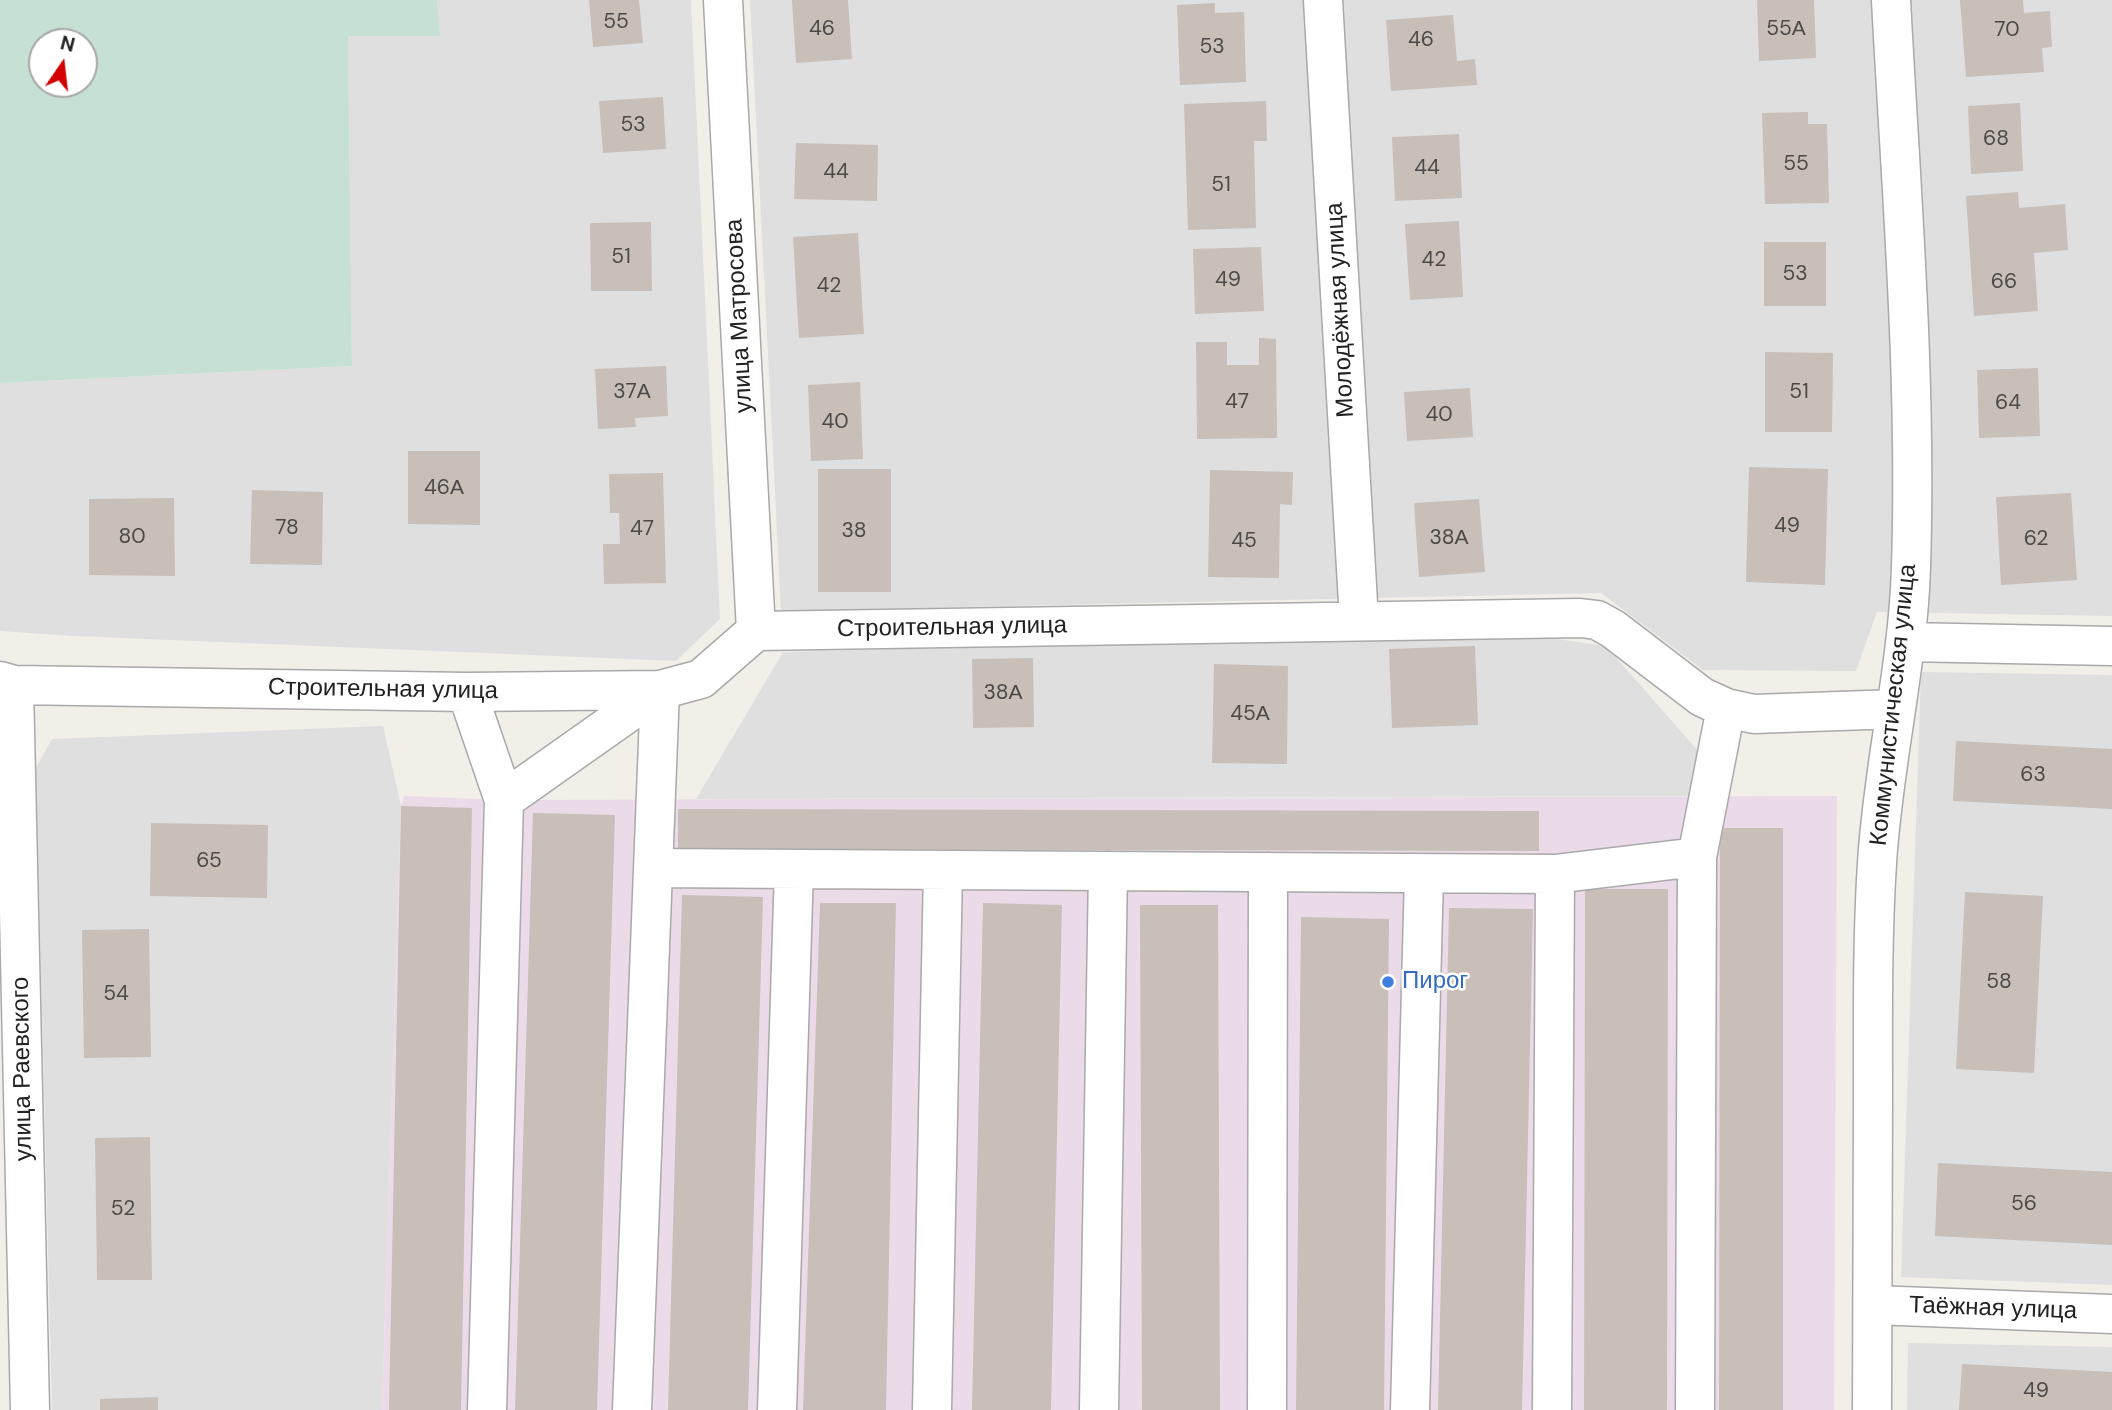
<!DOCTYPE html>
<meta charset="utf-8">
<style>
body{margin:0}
#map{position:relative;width:2112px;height:1410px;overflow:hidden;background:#f2efe9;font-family:"DM Sans",sans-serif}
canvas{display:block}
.north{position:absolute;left:28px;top:28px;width:70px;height:70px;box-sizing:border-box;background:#fff;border:2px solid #a7a7a7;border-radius:50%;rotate:14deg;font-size:19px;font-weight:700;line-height:28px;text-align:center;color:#222}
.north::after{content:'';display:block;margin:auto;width:24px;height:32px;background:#d40000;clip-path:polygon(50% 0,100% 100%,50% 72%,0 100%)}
</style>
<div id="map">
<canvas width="2112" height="1410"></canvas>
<div class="north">N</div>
</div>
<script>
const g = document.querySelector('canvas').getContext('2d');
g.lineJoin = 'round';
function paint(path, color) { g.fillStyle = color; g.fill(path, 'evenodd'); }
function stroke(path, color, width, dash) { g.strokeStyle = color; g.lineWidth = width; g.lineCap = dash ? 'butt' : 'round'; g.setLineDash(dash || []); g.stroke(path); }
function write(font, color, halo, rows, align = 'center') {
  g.font = font + ' "DM Sans",sans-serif'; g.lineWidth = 5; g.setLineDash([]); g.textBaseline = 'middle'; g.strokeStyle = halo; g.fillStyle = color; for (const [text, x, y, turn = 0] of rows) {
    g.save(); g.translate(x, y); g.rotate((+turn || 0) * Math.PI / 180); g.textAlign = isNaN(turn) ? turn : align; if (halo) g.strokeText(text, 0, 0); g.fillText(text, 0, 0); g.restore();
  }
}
paint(new Path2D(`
 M437,0H691L720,619L676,661L74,636L0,631V383L352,366L348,36H439Z
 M750,0H2112V616L1877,612L1856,671L1703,670L1601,593L781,611Z
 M1522,634L1606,646L1699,752L1690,796L696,799L783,652Z
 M1921,672L2112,675V1285L1901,1277Z
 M383,726L401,806L382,1410H52L36,768L52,739Z
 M1908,1343L2112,1347V1410H1907Z`), '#e0dfdf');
paint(new Path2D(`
 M404,796L504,800L1837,796L1834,1410H382L401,806Z`), '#ebdbe8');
paint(new Path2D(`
 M0,0H437L440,36H348L352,366L0,383ZM42,42H84V84H42Z`), '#c6e0d4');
paint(new Path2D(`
 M589,0H639L643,43L593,47Z
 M792,0H848L852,59L796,63Z
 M1757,0H1814L1816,58L1759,61Z
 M1960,0H2023L2024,13L2050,11L2052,47L2042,48L2044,72L1966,77Z
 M1215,3V13L1244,12L1246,82L1180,85L1177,5Z
 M1453,15L1457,61L1475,59L1477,85L1391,91L1386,20Z
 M663,97L666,149L603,153L599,101Z
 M1266,101L1267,141H1254L1256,228L1188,230L1184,104Z
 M2020,103L2023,171L1971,174L1968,106Z
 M1808,112V124H1827L1829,203L1765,204L1762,113Z
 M1459,134L1462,198L1395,201L1392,137Z
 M796,143L878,145L877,201L794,199Z
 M2018,192L2019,208L2065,204L2068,250L2034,253L2038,311L1974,316L1966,196Z
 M1459,221L1463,297L1410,300L1405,224Z
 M651,222L652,291H591L590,223Z
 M858,233L864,334L799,338L793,237Z
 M1764,242H1826V306H1764Z
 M1261,247L1264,311L1195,314L1193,249Z
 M1259,338L1276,339L1277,438L1197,439L1196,342H1227V365H1259Z
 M1765,352L1833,353L1832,432H1765Z
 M666,366L668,416L635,418L636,427L598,429L595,369Z
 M2038,368L2040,436L1979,438L1977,370Z
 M860,382L863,459L811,461L808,385Z
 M1470,388L1473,437L1407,441L1404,392Z
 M408,451H480V525L408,524Z
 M1749,467L1828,469L1825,585L1746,582Z
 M818,469H891V592H818Z
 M1210,470L1293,472L1292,505L1280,504L1279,578L1208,577Z
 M663,473L666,583L604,584L603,544H620L619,513H610L609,474Z
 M252,490L323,492L322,565L250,564Z
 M2071,493L2077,580L2001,585L1996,497Z
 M174,498L175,576L89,575V499Z
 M1479,499L1485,572L1419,577L1414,503Z
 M1475,646L1478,725L1392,728L1389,649Z
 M1033,658L1034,727L973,728L972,659Z
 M1214,664L1288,666L1287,764L1212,763Z
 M1956,741L2112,749V809L1953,801Z
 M401,806L472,808L461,1410H389Z
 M678,809L1539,811V851L678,849Z
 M533,813L615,815L597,1410H515Z
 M151,823L268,825L267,898L150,896Z
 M1720,828H1783V1410H1719Z
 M1585,889H1668L1667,1410H1584Z
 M1965,892L2043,896L2034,1073L1956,1069Z
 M682,895L763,897L748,1410H668Z
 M820,903H896L886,1410H803Z
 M983,903L1062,905L1051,1410H972Z
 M1140,905H1218L1220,1410H1142Z
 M1449,908L1533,909L1522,1410H1438Z
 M1301,917L1389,919L1384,1410H1296Z
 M149,929L151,1057L84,1058L82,930Z
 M150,1137L152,1280H97L95,1138Z
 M1938,1163L2112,1172V1245L1935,1236Z
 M1962,1364L2112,1372V1410H1959Z
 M158,1397V1410H100V1399Z`), '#c7bfb8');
const minor = new Path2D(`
 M723,0L756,631
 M1323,0L1359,620
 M1905,642L2112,646
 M0,681L14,685L467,692L660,690L701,679L756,631L1580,618L1597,620L1613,629L1702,697L1726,708L1754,714L1896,709
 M14,685L30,1410
 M467,692L504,800L487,1410
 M504,800L660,690L632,1410
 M1697,857L1726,708
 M653,868L1555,874L1697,857L1695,1410
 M1873,1305L2112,1314
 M777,1410L794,869
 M932,1410L943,870
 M1099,1410L1108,871
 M1267,1410L1268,872
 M1410,1410L1424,874
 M1552,1410L1555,874
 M1872,1410C1873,1306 1873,1202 1873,1098C1873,1020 1872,941 1877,863C1883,764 1908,667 1911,567C1917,378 1901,189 1891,0`);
stroke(minor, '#a9a9a9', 41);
stroke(minor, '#fff', 38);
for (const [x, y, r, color] of [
 [1388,982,7,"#3f7fe0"]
]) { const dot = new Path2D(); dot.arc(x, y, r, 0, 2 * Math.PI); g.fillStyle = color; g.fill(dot); stroke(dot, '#fff', 2.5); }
write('21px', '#4b4948', null, [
 ["55",616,22],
 ["46",822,29],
 ["55А",1786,29],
 ["70",2007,30],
 ["46",1421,40],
 ["53",1212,47],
 ["53",633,125],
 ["68",1996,139],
 ["55",1796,164],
 ["44",1427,168],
 ["44",836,172],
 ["51",1221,185],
 ["51",621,257],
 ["42",1434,260],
 ["53",1795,274],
 ["49",1228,280],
 ["66",2004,282],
 ["42",829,286],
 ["37А",632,392],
 ["51",1799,392],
 ["47",1237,402],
 ["64",2008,403],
 ["40",1439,415],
 ["40",835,422],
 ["46А",444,488],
 ["49",1787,526],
 ["78",287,528],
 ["47",642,529],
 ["38",854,531],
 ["80",132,537],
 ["38А",1449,538],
 ["62",2036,539],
 ["45",1244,541],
 ["38А",1003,693],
 ["45А",1250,714],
 ["63",2033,775],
 ["65",209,861],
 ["58",1999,982],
 ["54",116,994],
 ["56",2024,1204],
 ["52",123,1209],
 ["49",2036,1391]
]);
write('24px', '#222', '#fff', [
 ["Молодёжная улица",1341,310,-93],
 ["улица Матросова",740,316,-93],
 ["Строительная улица",952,628,-1],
 ["Строительная улица",383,690,1],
 ["Коммунистическая улица",1894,705,-84],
 ["улица Раевского",23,1069,-91],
 ["Таёжная улица",1993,1309,2]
]);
write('24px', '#366cbe', '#fff', [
 ["Пирог",1402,982]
], 'left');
</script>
